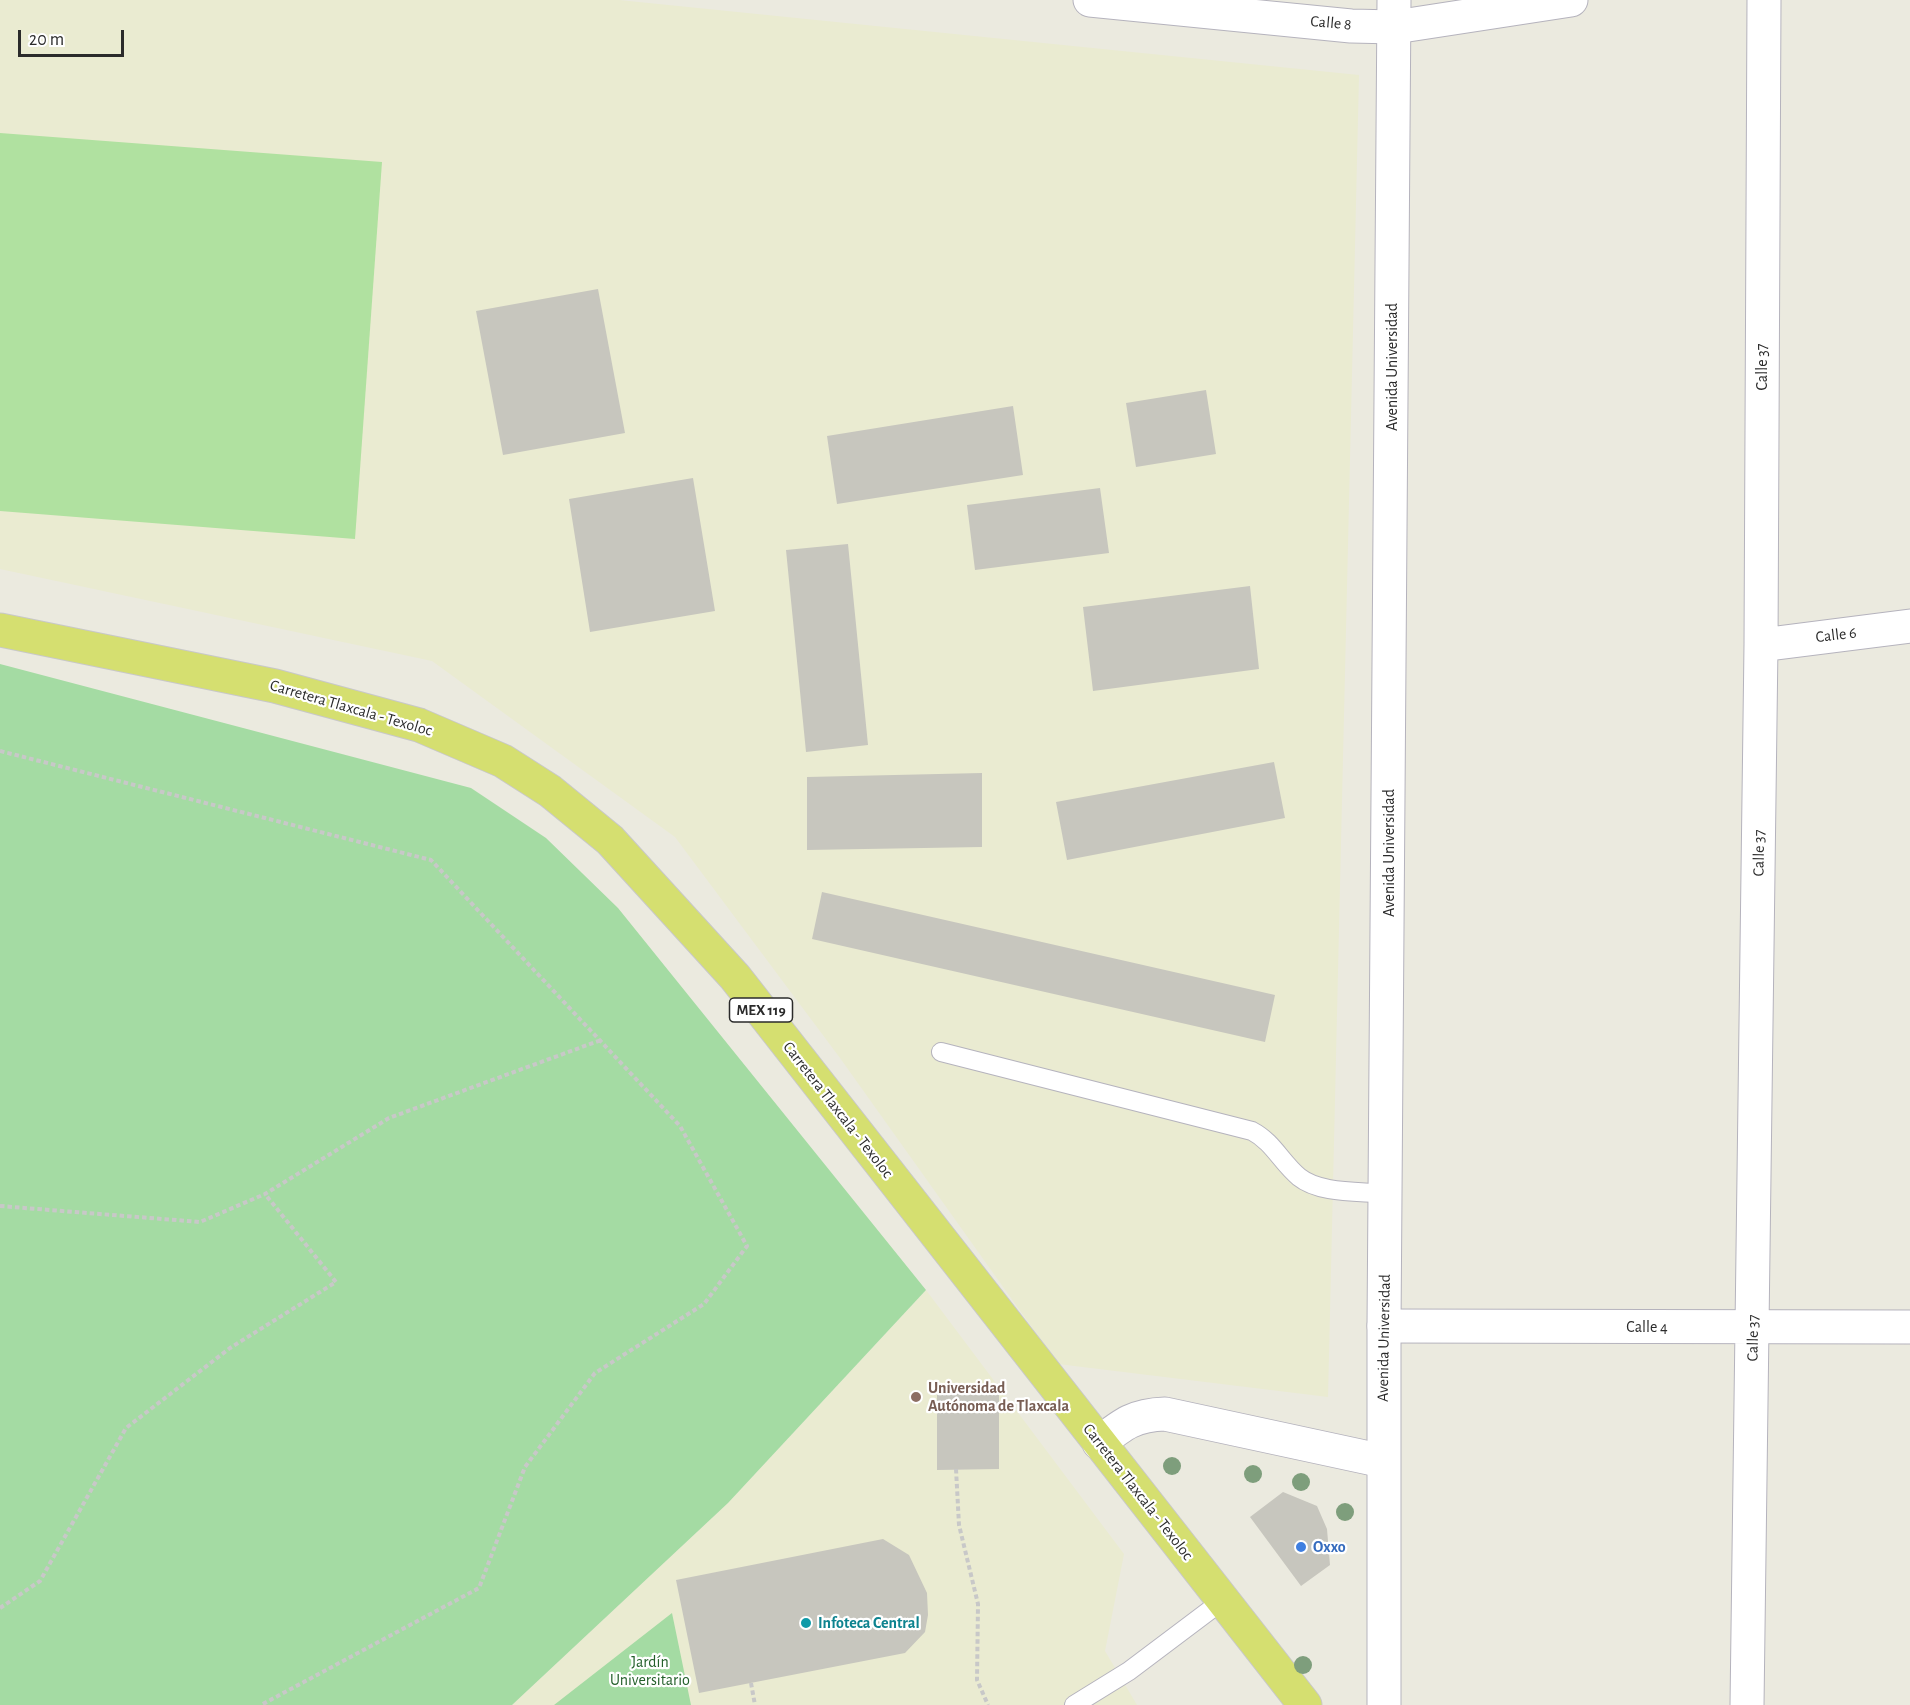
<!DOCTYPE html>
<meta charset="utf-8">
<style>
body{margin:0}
#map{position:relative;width:1910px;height:1705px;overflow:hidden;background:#ebeadf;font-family:"Alegreya Sans",sans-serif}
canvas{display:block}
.scale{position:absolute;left:18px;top:30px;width:106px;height:27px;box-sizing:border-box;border:3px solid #2b2b2b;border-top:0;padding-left:8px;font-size:18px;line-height:21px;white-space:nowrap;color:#2b2b2b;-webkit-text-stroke:4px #fff;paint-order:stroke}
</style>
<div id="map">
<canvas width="1910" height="1705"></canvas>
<div class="scale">20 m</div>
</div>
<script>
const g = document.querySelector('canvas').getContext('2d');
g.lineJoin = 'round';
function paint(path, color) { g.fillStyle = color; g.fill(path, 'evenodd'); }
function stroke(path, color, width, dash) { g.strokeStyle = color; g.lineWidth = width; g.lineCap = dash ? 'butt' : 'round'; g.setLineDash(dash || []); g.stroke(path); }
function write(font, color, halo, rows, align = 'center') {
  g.font = font + ' "Alegreya Sans",sans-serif'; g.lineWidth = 4.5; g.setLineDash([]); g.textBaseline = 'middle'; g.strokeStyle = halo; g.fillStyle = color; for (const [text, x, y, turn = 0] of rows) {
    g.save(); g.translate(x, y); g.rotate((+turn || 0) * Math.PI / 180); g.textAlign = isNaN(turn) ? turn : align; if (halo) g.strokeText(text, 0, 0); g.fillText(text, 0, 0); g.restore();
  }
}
paint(new Path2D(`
 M0,0H619L1359,75L1328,1397L1058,1364L840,1058L675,837L432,661L0,569Z
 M926,1290L1124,1554L1105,1651L1137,1705H512L728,1503Z`), '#eaebd1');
paint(new Path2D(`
 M0,664L471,788L546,838L618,908L926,1290L728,1503L512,1705H0Z
 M672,1613L691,1705H554Z`), '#a4dba3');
paint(new Path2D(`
 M0,133L382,162L355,539L0,511Z`), '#b0e1a0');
paint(new Path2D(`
 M598,289L625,433L503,455L476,311Z
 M1206,390L1216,454L1136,467L1126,403Z
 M1013,406L1023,475L837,504L827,436Z
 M693,478L715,611L590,632L569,499Z
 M1100,488L1109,553L975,570L967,505Z
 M848,544L868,745L806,752L786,550Z
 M1250,586L1259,669L1093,691L1083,607Z
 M1274,762L1285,818L1067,860L1056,802Z
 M982,773V847L807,850V777Z
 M822,892L1275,995L1265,1042L812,939Z
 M937,1393L999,1394V1469L937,1470Z
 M1283,1492L1317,1506L1327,1529L1330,1565L1301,1586L1250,1517Z
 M883,1539L909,1555L927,1593L928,1615L925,1632L905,1653L699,1693L676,1580Z`), '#c7c6be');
const service = new Path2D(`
 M941,1052L1252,1131C1273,1142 1281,1162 1299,1177C1320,1194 1360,1191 1386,1194
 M1074,1705L1129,1671L1222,1601`);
const minor = new Path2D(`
 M1090,0L1351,26L1395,27L1571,0
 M1761,645L1910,626
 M1384,1326L1910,1327
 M1099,1443C1123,1424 1134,1415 1165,1414L1383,1461
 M1747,1705L1761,645L1764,0`);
const tertiary = new Path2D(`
 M1384,1705V1326L1394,0`);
const primary = new Path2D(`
 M0,630L275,686L419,725L503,761L550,791L610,840L735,977L1305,1705`);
stroke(service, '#b5b3bd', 20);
stroke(minor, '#b5b3bd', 35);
stroke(tertiary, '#b5b3bd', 35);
stroke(primary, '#c8c8c8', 35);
stroke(new Path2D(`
 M0,751L431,860L680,1126L747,1246L704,1304L595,1373L525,1467L479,1588L261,1705
 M0,1206L200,1222L265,1194L389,1118L601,1040
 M956,1469L959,1525L978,1604L977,1680L988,1705
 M0,1608L40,1581L126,1428L230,1348L336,1282L265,1194
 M751,1683L755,1705`), '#c8c8c8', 4, [4.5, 3]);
stroke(service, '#fff', 18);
stroke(minor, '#fff', 33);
stroke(tertiary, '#fff', 33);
stroke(primary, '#d5df70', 33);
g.fillStyle = '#7e9e7c';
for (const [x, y] of [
 [1172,1466],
 [1253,1474],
 [1301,1482],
 [1345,1512],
 [1303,1665]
]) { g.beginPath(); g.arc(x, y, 9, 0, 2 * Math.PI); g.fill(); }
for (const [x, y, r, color] of [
 [916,1397,6,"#8d6e63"],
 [1301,1547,6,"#3f7fe0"],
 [806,1623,6,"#0f9aa8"]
]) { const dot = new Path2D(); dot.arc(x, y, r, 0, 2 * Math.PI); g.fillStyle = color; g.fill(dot); stroke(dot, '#fff', 2); }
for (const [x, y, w] of [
 [761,1010,63]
]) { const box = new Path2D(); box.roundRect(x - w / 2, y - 12, w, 24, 4.5); g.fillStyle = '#fff'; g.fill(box); stroke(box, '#2b2b2b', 1.5); }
write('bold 15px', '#2b2b2b', null, [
 ["MEX 119",761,1010]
]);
write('16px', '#2b2b2b', '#fff', [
 ["Calle 8",1331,23,5],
 ["Avenida Universidad",1392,367,-90],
 ["Calle 37",1762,367,-90],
 ["Calle 6",1836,635,-7],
 ["Carretera Tlaxcala - Texoloc",351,708,16],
 ["Avenida Universidad",1389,853,-90],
 ["Calle 37",1759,853,-89],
 ["Carretera Tlaxcala - Texoloc",838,1110,52],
 ["Calle 4",1647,1327],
 ["Avenida Universidad",1384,1338,-89],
 ["Calle 37",1753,1338,-89],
 ["Carretera Tlaxcala - Texoloc",1138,1492,52]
]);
write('bold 16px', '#785e54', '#fff', [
 ["Universidad",928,1388],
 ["Autónoma de Tlaxcala",928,1406]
], 'left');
write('bold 16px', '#366cbe', '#fff', [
 ["Oxxo",1313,1547]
], 'left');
write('bold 16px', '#0d838f', '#fff', [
 ["Infoteca Central",818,1623]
], 'left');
write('16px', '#24602b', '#fff', [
 ["Jardín",650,1662],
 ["Universitario",650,1680]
]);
</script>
